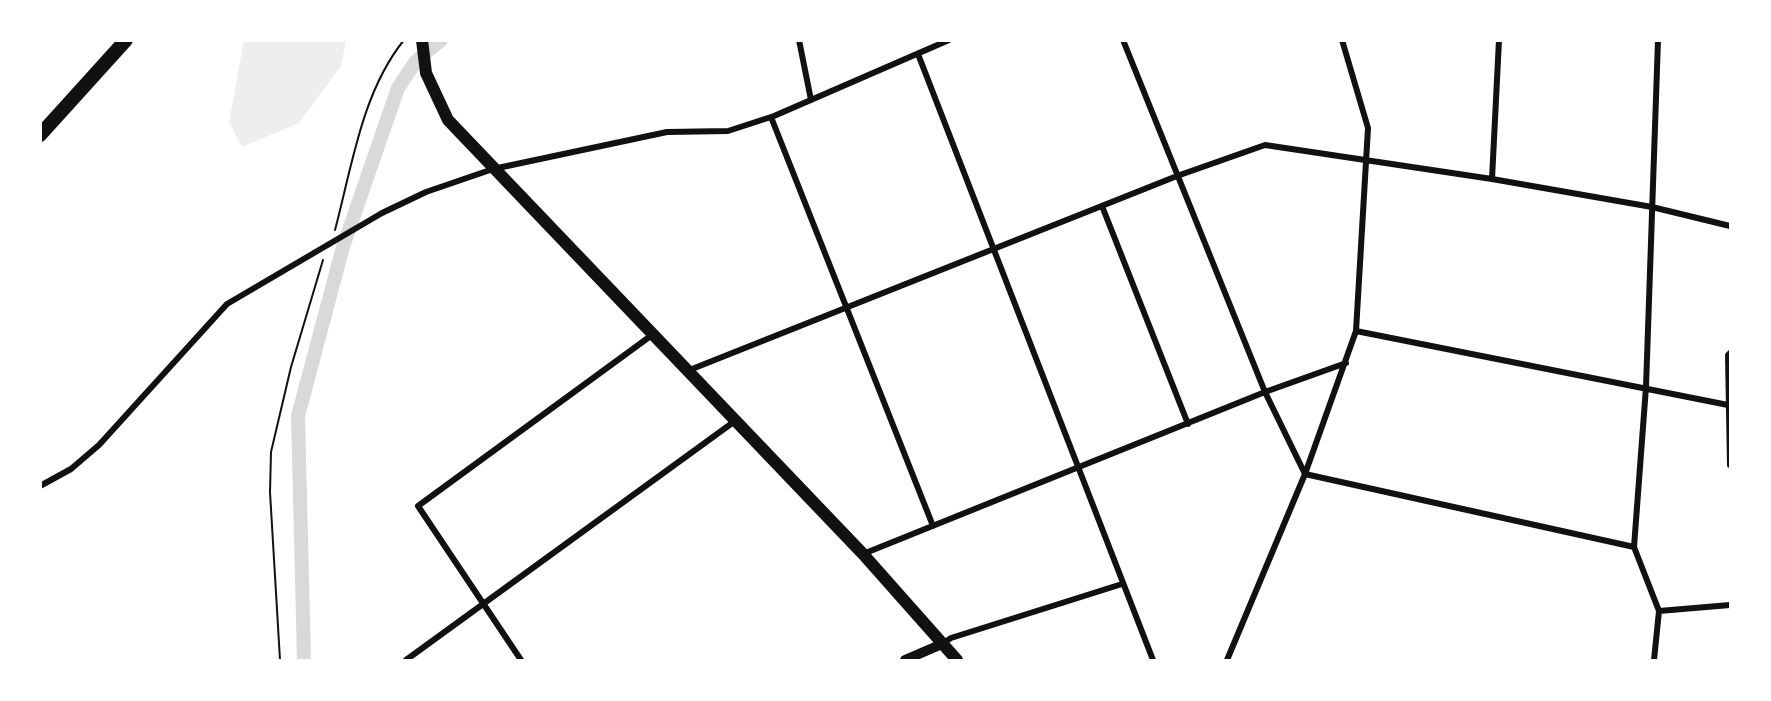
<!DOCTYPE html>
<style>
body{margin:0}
#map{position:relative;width:1771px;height:701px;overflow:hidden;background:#fff;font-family:"Noto Sans",sans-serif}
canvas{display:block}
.frame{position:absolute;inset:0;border:42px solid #fff;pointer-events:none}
</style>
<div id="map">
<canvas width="1771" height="701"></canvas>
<div class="frame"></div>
</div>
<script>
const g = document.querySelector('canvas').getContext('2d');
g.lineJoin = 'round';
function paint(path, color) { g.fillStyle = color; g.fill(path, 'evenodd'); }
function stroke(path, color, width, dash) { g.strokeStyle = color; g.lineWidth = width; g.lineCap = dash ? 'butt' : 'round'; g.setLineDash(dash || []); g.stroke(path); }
paint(new Path2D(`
 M244,41H346L341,66L299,123L242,147L229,122Z`), '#eee');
stroke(new Path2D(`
 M304,660L298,416L343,247L398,88L416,61L441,40`), '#d9d9d9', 14);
stroke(new Path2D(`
 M335,230C352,166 362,92 404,40
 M280,660L270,492L271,452L291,367L323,260`), '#111', 2);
stroke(new Path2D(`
 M799,40L811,100
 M1123,40L1265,392L1305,474
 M918,54L1153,660
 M771,117L933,526
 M1492,179L1499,40
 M1102,206L1188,424
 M1356,331L1728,405
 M1730,353L1728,355L1730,465
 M687,371L1177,176L1265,145L1492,179L1652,207L1730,226
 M1305,474L1634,547
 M40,486L71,469L99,445L227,304L382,213L426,192L493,169L667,132L728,131L774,116L949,40
 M863,554L1265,392L1346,363
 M1659,611L1730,605
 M942,644L951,638L1122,584
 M406,660L735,421
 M521,660L418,506L652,335
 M1227,660L1305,474L1356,331L1368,128L1342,40
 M1654,660L1659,611L1634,547L1646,387L1658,40`), '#111', 6);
stroke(new Path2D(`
 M905,660L942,644`), '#111', 10);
stroke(new Path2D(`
 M422,40L426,73L448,120L863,554L957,660`), '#111', 12);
stroke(new Path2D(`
 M40,135L126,40`), '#111', 14);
</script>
